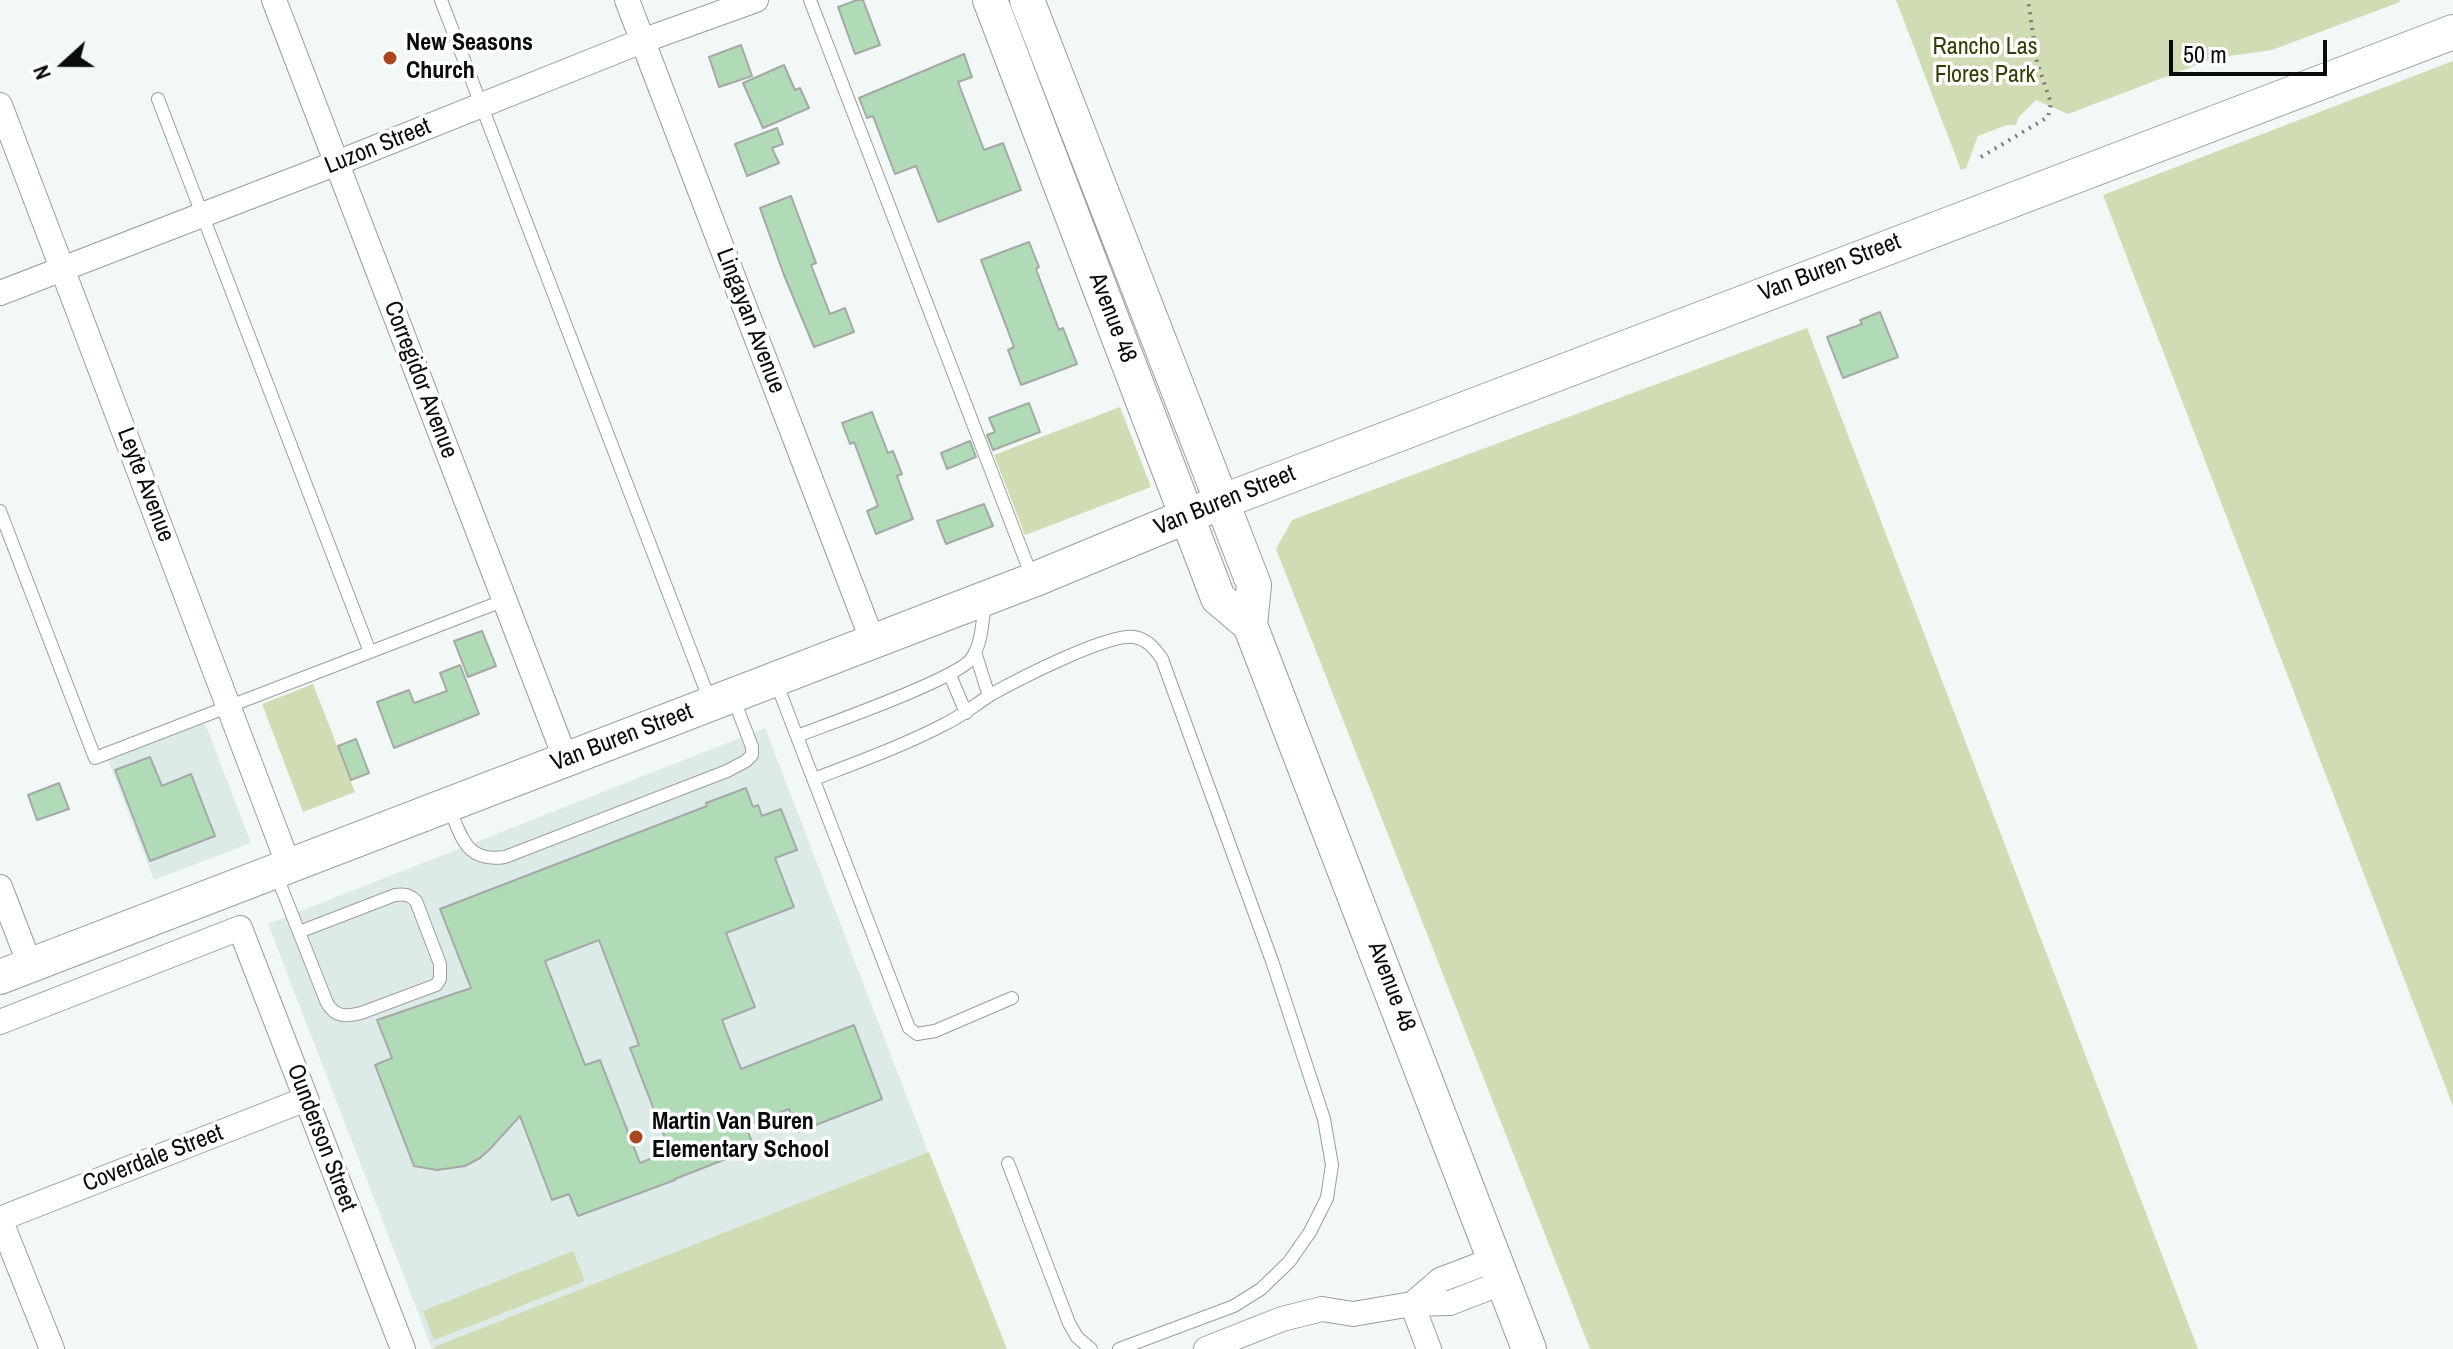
<!DOCTYPE html>
<style>
body{margin:0}
#map{position:relative;width:2453px;height:1349px;overflow:hidden;background:#f2f8f6;font-family:"Archivo Narrow",sans-serif}
canvas{display:block}
.north{position:absolute;left:24px;top:24px;width:80px;height:80px;-webkit-text-stroke:6px #fff;paint-order:stroke;rotate:249deg;font-size:22px;font-weight:700;line-height:32px;text-align:center;color:#0a0c0c}
.north::after{content:'';display:block;margin:auto;width:28px;height:36px;background:#0a0c0c;clip-path:polygon(50% 0,100% 100%,50% 72%,0 100%)}
.scale{position:absolute;left:2169px;top:40px;width:158px;height:36px;box-sizing:border-box;border:4px solid #0a0c0c;border-top:0;padding-left:10px;font-size:24px;line-height:28px;white-space:nowrap;color:#0a0c0c;-webkit-text-stroke:6px #fff;paint-order:stroke}
</style>
<div id="map">
<canvas width="2453" height="1349"></canvas>
<div class="north">N</div>
<div class="scale">50 m</div>
</div>
<script>
const g = document.querySelector('canvas').getContext('2d');
g.lineJoin = 'round';
function paint(path, color) { g.fillStyle = color; g.fill(path, 'evenodd'); }
function stroke(path, color, width, dash) { g.strokeStyle = color; g.lineWidth = width; g.lineCap = dash ? 'butt' : 'round'; g.setLineDash(dash || []); g.stroke(path); }
function write(font, color, halo, rows, align = 'center') {
  g.font = font + ' "Archivo Narrow",sans-serif'; g.lineWidth = 7; g.setLineDash([]); g.textBaseline = 'middle'; g.strokeStyle = halo; g.fillStyle = color; for (const [text, x, y, turn = 0] of rows) {
    g.save(); g.translate(x, y); g.rotate((+turn || 0) * Math.PI / 180); g.textAlign = isNaN(turn) ? turn : align; if (halo) g.strokeText(text, 0, 0); g.fillText(text, 0, 0); g.restore();
  }
}
paint(new Path2D(`
 M205,723L251,843L154,880L108,760Z
 M765,728L1004,1349H432L268,924Z`), '#ddebe8');
paint(new Path2D(`
 M1896,0H2399L2400,2L2272,50L2215,58L2068,114L2036,100L2019,117L2016,125H2007L1978,136L1966,168L1961,170Z
 M2453,61V1106L2103,195Z
 M1807,328L2198,1349H1590L1276,549L1292,520Z
 M1120,407L1151,487L1025,535L994,455Z
 M313,684L355,792L303,812L262,704Z
 M929,1152L1007,1349H435L434,1347Z
 M573,1251L585,1281L434,1340L423,1311Z`), '#d0dcb3');
const building = new Path2D(`
 M857,0H863L880,45L855,54L838,7Z
 M741,45L752,76L719,87L709,57Z
 M964,54L972,77L958,82L984,150L1003,143L1021,190L938,222L916,166L895,174L873,116L867,118L859,98Z
 M784,65L795,90L800,88L809,108L763,128L743,83Z
 M777,128L783,144L772,148L779,163L747,176L735,144Z
 M791,196L816,263L811,265L830,314L845,308L854,332L814,347L784,275L760,208Z
 M1029,242L1039,267L1036,269L1059,330L1063,328L1077,364L1021,385L1008,350L1014,347L981,260Z
 M1880,312L1898,357L1843,378L1827,337L1862,324L1860,320Z
 M1029,403L1040,432L993,450L987,435L995,432L989,418Z
 M872,412L888,453L893,451L902,474L897,476L913,519L876,534L867,511L878,506L854,442L850,444L842,423Z
 M970,441L976,457L947,469L941,453Z
 M984,504L993,526L946,544L937,521Z
 M482,631L496,666L468,677L454,641Z
 M460,665L479,714L394,748L377,702L409,690L414,703L447,691L440,673Z
 M356,739L369,773L351,780L338,746Z
 M150,757L162,786L191,774L215,836L150,861L115,770Z
 M59,783L69,809L37,820L28,795Z
 M746,788L753,807L758,805L762,816L781,809L797,850L775,858L794,907L726,933L755,1007L722,1020L741,1069L854,1025L882,1099L798,1132L789,1109L746,1126L754,1148L675,1179V1180L578,1216L569,1194L552,1200L520,1116L489,1150L480,1158L465,1166L437,1170L414,1166L375,1065L392,1058L377,1020L471,988L440,909L707,806L706,803ZM599,940L639,1045L630,1048L670,1151L640,1163L600,1060L585,1065L545,961Z`);
paint(building, '#b0dbb6');
stroke(building, '#a5a9a6', 2);
const lane = new Path2D(`
 M441,0L710,701
 M810,0L1032,577
 M158,99L370,652
 M0,511L95,758L505,600
 M975,652L989,696
 M950,675L966,713
 M776,682L909,1028L917,1034L935,1031L1012,998
 M797,736C828,724 958,679 972,658C982,643 982,622 985,604
 M814,779C858,762 903,746 945,724C962,716 976,704 992,694C1017,680 1108,633 1134,637C1147,639 1155,649 1162,659L1272,961L1324,1119L1332,1165L1327,1198L1310,1232L1289,1262L1261,1289L1234,1306L1119,1349
 M449,808C462,837 466,863 505,857L727,771L746,761L752,755V747L733,697
 M276,874L327,1003C335,1017 346,1017 361,1013L436,985L440,979V964L416,901C409,894 404,894 395,895L299,932
 M1008,1163L1069,1323L1077,1337L1091,1349`);
const street = new Path2D(`
 M274,0L566,760
 M627,0L873,642
 M0,105L289,866
 M0,293L337,163L642,41L756,0
 M0,887L30,965
 M0,1022L240,928L403,1349
 M0,1219L306,1099
 M0,1219L52,1349
 M1412,1304L1440,1280L1495,1259
 M1412,1304L1429,1349
 M1206,1349L1282,1319L1322,1309L1353,1314L1412,1304L1450,1303L1504,1282`);
const secondary = new Path2D(`
 M990,0L1218,598L1250,625
 M1027,0L1254,585L1250,625L1529,1349
 M0,977L1033,580L1221,502L2453,32`);
stroke(lane, '#999e9d', 14);
stroke(street, '#999e9d', 26);
stroke(secondary, '#999e9d', 36);
stroke(new Path2D(`
 M1981,157L2048,117L2051,103L2037,62L2028,0`), '#767a79', 4, [2, 6]);
stroke(lane, '#fff', 12);
stroke(street, '#fff', 24);
stroke(secondary, '#fff', 34);
for (const [x, y, r, color] of [
 [390,58,8,"#ac4521"],
 [636,1137,8,"#ac4521"]
]) { const dot = new Path2D(); dot.arc(x, y, r, 0, 2 * Math.PI); g.fillStyle = color; g.fill(dot); stroke(dot, '#fff', 3); }
write('bold 24px', '#0a0c0c', '#fff', [
 ["New Seasons",406,44],
 ["Church",406,72],
 ["Martin Van Buren",652,1123],
 ["Elementary School",652,1151]
], 'left');
write('24px', '#343f05', '#fff', [
 ["Rancho Las",1985,48],
 ["Flores Park",1985,76]
]);
write('24px', '#0a0c0c', '#fff', [
 ["Luzon Street",378,147,-22],
 ["Van Buren Street",1830,268,-21],
 ["Avenue 48",1112,318,69],
 ["Lingayan Avenue",750,321,69],
 ["Corregidor Avenue",420,380,69],
 ["Leyte Avenue",145,485,69],
 ["Van Buren Street",1225,501,-22],
 ["Van Buren Street",622,738,-21],
 ["Avenue 48",1391,987,69],
 ["Ounderson Street",321,1138,69],
 ["Coverdale Street",153,1159,-21]
]);
</script>
